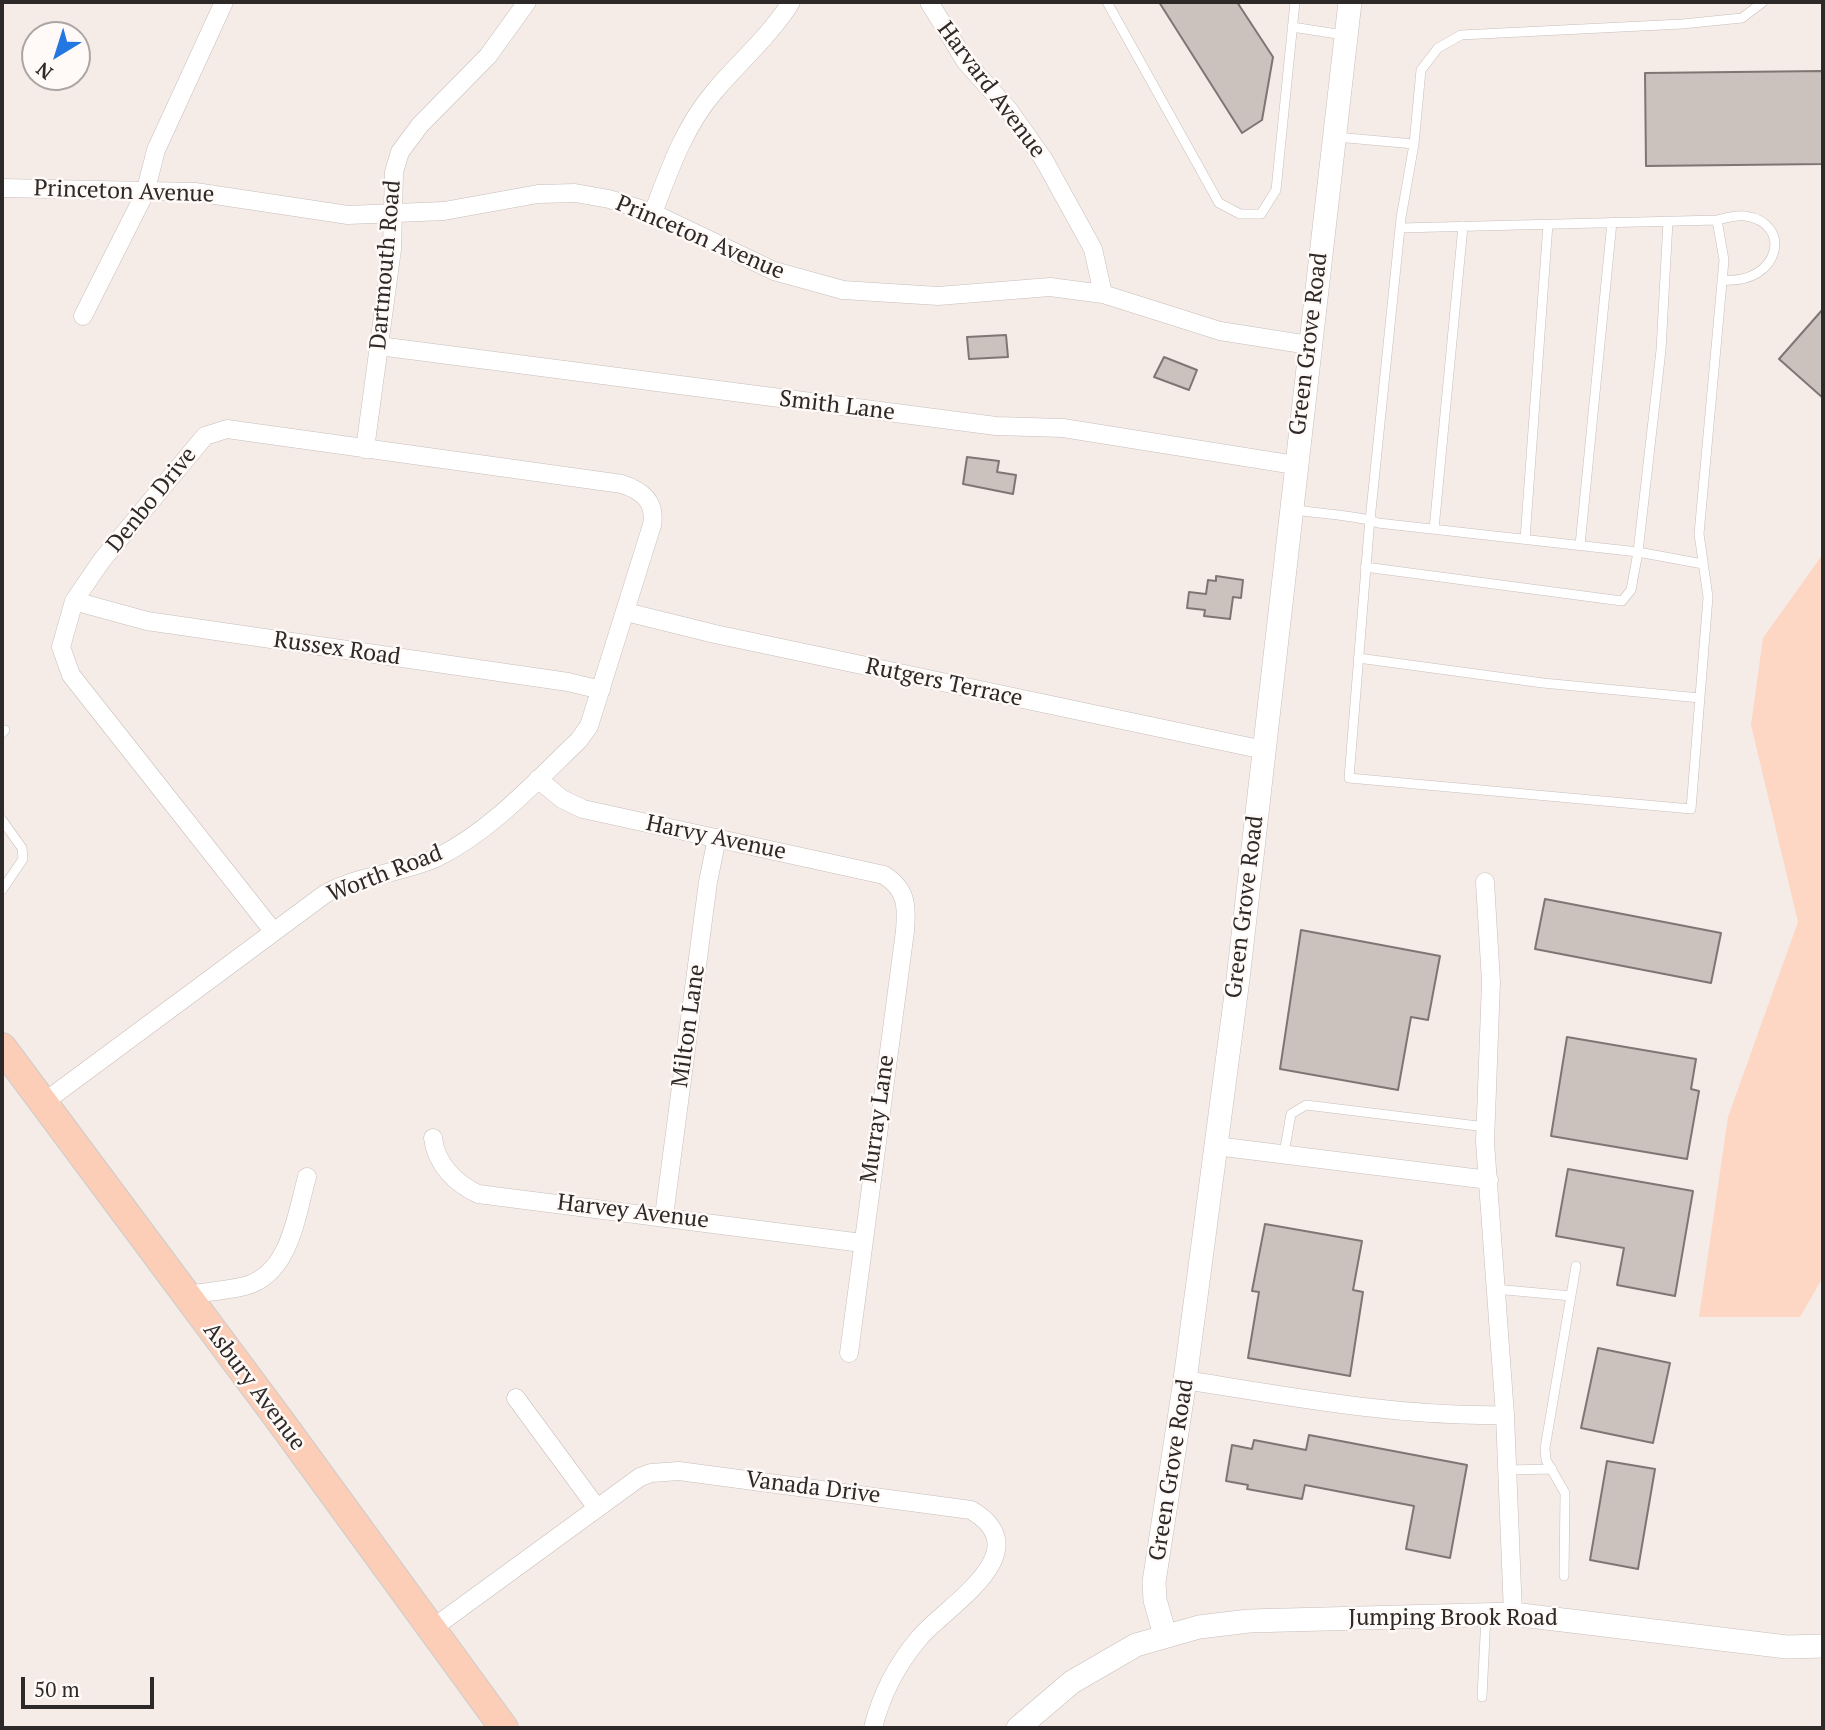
<!DOCTYPE html>
<style>
body{margin:0}
#map{position:relative;width:1825px;height:1730px;overflow:hidden;background:#f5ebe7;font-family:"PT Serif",serif}
canvas{display:block}
.frame{position:absolute;inset:0;border:4px solid #2d2928;pointer-events:none}
.north{position:absolute;left:21px;top:21px;width:70px;height:70px;box-sizing:border-box;background:#fff9f7;border:2px solid #aba6a4;border-radius:50%;rotate:218deg;font-size:19px;font-weight:700;line-height:28px;text-align:center;color:#2d2928}
.north::after{content:'';display:block;margin:auto;width:24px;height:32px;background:#2277e1;clip-path:polygon(50% 0,100% 100%,50% 72%,0 100%)}
.scale{position:absolute;left:21px;top:1677px;width:133px;height:32px;box-sizing:border-box;border:4px solid #2d2928;border-top:0;padding-left:9px;font-size:21px;line-height:24px;white-space:nowrap;color:#2d2928;-webkit-text-stroke:5px #fff9f7;paint-order:stroke}
</style>
<div id="map">
<canvas width="1825" height="1730"></canvas>
<div class="frame"></div>
<div class="north">N</div>
<div class="scale">50 m</div>
</div>
<script>
const g = document.querySelector('canvas').getContext('2d');
g.lineJoin = 'round';
function paint(path, color) { g.fillStyle = color; g.fill(path, 'evenodd'); }
function stroke(path, color, width, dash) { g.strokeStyle = color; g.lineWidth = width; g.lineCap = dash ? 'butt' : 'round'; g.setLineDash(dash || []); g.stroke(path); }
function write(font, color, halo, rows, align = 'center') {
  g.font = font + ' "PT Serif",serif'; g.lineWidth = 5; g.setLineDash([]); g.textBaseline = 'middle'; g.strokeStyle = halo; g.fillStyle = color; for (const [text, x, y, turn = 0] of rows) {
    g.save(); g.translate(x, y); g.rotate((+turn || 0) * Math.PI / 180); g.textAlign = isNaN(turn) ? turn : align; if (halo) g.strokeText(text, 0, 0); g.fillText(text, 0, 0); g.restore();
  }
}
paint(new Path2D(`
 M1823,554V1277L1800,1317H1699L1728,1117L1798,922L1751,725L1763,638Z`), '#fdd6c4');
const building = new Path2D(`
 M1159,2H1237L1273,57L1262,120L1242,133Z
 M1823,71V164L1646,166L1645,73Z
 M1823,309V398L1779,359Z
 M1006,335L1008,357L969,359L967,337Z
 M1164,357L1197,370L1189,390L1154,377Z
 M967,457L999,461L997,472L1016,475L1013,494L963,484Z
 M1216,576L1243,580L1241,598L1233,597L1230,619L1204,616L1205,610L1187,608L1189,592L1206,594L1208,580L1216,581Z
 M1545,899L1721,933L1711,983L1535,949Z
 M1301,930L1440,956L1428,1020L1411,1017L1398,1090L1280,1069Z
 M1567,1037L1696,1059L1691,1089L1699,1091L1687,1159L1551,1136Z
 M1568,1169L1693,1191L1675,1296L1617,1285L1624,1248L1556,1236Z
 M1265,1224L1362,1241L1353,1290L1363,1292L1350,1376L1248,1358L1259,1292L1252,1291Z
 M1598,1348L1670,1363L1653,1443L1581,1428Z
 M1309,1435L1467,1465L1450,1558L1406,1549L1414,1506L1305,1485L1302,1499L1247,1489L1248,1485L1226,1481L1232,1445L1252,1449L1254,1440L1306,1450Z
 M1607,1461L1655,1469L1638,1569L1590,1560Z`);
paint(building, '#cbc2be');
stroke(building, '#7f7673', 2);
const service = new Path2D(`
 M1107,2L1219,203L1240,214H1261L1276,190L1295,2
 M1292,27L1344,35
 M1336,137L1414,144
 M1717,220C1726,218 1736,215 1745,216C1794,223 1780,285 1722,280
 M1400,228L1717,220L1724,260L1699,534L1708,597L1691,809L1349,778L1369,530L1401,218L1414,144L1421,70L1438,48L1461,35L1682,24L1742,18L1763,2
 M1292,509C1315,514 1361,515 1378,523L1638,552L1703,564
 M1434,529L1463,226
 M1525,539L1548,224
 M1580,545L1612,222
 M1365,567L1622,601L1631,590L1638,552L1661,350L1668,221
 M1358,658L1543,683L1700,698
 M2,733L5,730
 M2,820L22,848L23,859L2,890
 M1284,1153L1291,1114L1306,1105L1486,1127
 M1495,1289L1571,1296
 M1507,1470L1552,1469
 M1564,1576L1565,1493L1546,1460L1545,1448L1576,1266
 M1482,1697L1486,1615`);
const minor = new Path2D(`
 M929,2L966,62L1008,109L1044,160L1093,249L1103,294
 M2,188L195,192L348,215L444,211L538,194L575,193L609,199L653,213L774,271L843,290L938,296L1050,287L1103,294L1220,331L1309,345
 M653,213C669,171 684,127 714,92C739,62 770,36 791,2
 M83,316L145,193L156,150L224,2
 M379,346L996,426L1063,428L1295,465
 M365,449L392,249L394,172L400,152L420,125L488,56L527,2
 M74,601L147,621L568,682L601,690
 M626,612L715,634L1264,750
 M538,779L562,799L583,809L884,875C907,890 907,906 905,931L849,1353
 M1485,882L1491,982L1485,1142L1505,1415L1513,1614
 M43,1103L325,894C361,874 401,874 438,857C492,830 536,781 579,740L589,726L652,525C656,502 643,491 622,484L227,429L205,436L102,560L74,601L61,647L71,675L273,931
 M433,1138C436,1164 455,1183 478,1194L862,1243
 M1216,1146L1489,1180
 M664,1216L708,882L717,838
 M185,1295C204,1292 225,1291 245,1286C290,1274 296,1216 307,1177
 M1185,1380C1292,1397 1397,1417 1505,1415
 M516,1398L597,1508
 M433,1628L640,1477L651,1473L679,1471L971,1510C1041,1551 948,1605 920,1637C898,1663 881,1695 873,1728`);
const tertiary = new Path2D(`
 M1165,1635L1155,1600L1154,1582L1185,1380L1238,979L1350,2
 M1018,1728L1072,1682L1136,1645L1199,1627L1249,1621L1513,1614L1787,1647L1823,1646`);
const primary = new Path2D(`
 M2,1047L281,1422L504,1728`);
stroke(service, '#c7beba', 10);
stroke(minor, '#c7beba', 19);
stroke(tertiary, '#c7beba', 24);
stroke(primary, '#cdcccb', 30);
stroke(service, '#fff', 9);
stroke(minor, '#fff', 18);
stroke(tertiary, '#fff', 23);
stroke(primary, '#fcceb7', 28);
write('23px', '#2d2928', '#fff9f7', [
 ["Harvard Avenue",991,90,53],
 ["Princeton Avenue",124,192,2],
 ["Princeton Avenue",700,238,23],
 ["Dartmouth Road",386,265,-85],
 ["Green Grove Road",1309,344,-83],
 ["Smith Lane",837,406,7],
 ["Denbo Drive",152,500,-51],
 ["Russex Road",337,649,8],
 ["Rutgers Terrace",944,683,12],
 ["Harvy Avenue",716,838,12],
 ["Worth Road",385,874,-21],
 ["Green Grove Road",1245,907,-83],
 ["Milton Lane",689,1026,-82],
 ["Murray Lane",878,1119,-82],
 ["Harvey Avenue",633,1212,7],
 ["Asbury Avenue",254,1387,53],
 ["Green Grove Road",1172,1470,-81],
 ["Vanada Drive",813,1488,7],
 ["Jumping Brook Road",1453,1618]
]);
</script>
